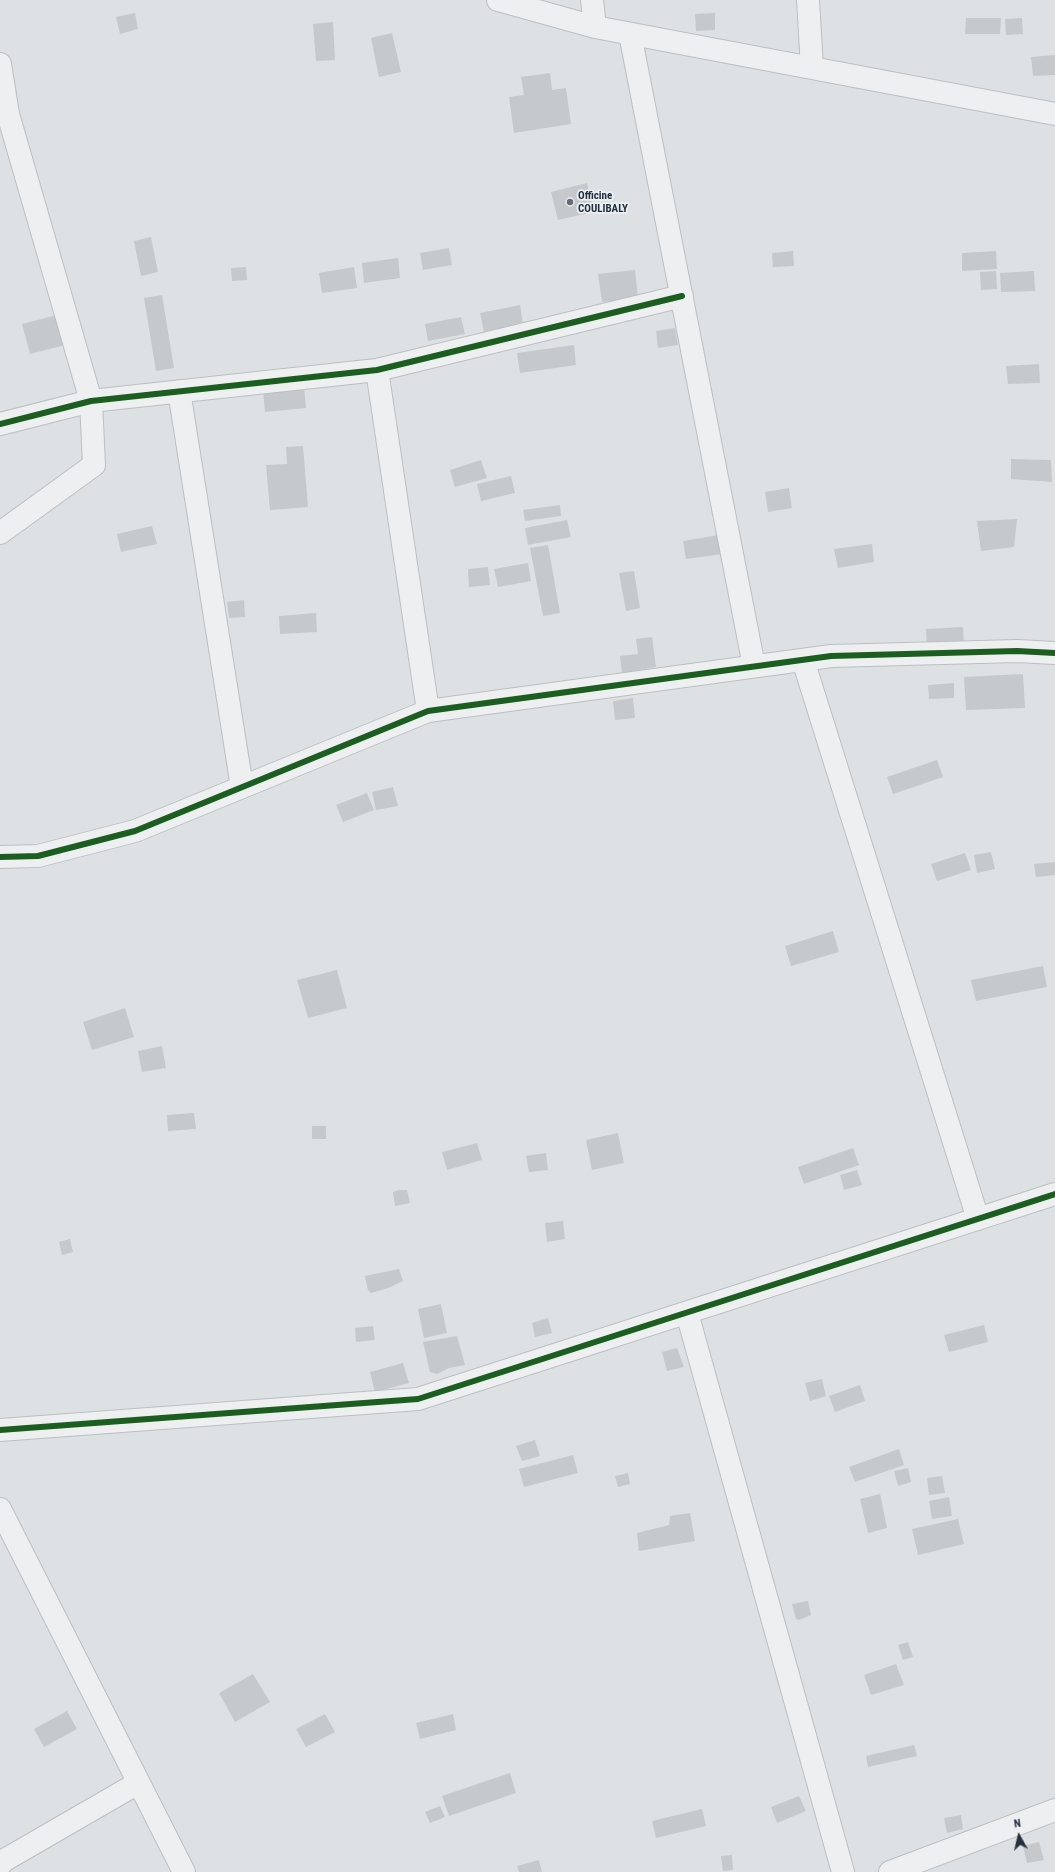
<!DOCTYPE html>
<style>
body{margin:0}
#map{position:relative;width:1055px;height:1872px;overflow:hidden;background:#dee1e4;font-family:"Roboto Condensed",sans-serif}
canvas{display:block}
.north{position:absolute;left:999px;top:1816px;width:40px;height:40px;-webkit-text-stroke:3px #eaf0f4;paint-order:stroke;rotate:352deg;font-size:11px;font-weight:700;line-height:16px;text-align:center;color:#24303d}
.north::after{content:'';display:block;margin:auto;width:14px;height:18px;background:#24303d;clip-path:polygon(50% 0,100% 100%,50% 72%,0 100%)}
</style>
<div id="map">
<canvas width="1055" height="1872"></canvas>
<div class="north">N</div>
</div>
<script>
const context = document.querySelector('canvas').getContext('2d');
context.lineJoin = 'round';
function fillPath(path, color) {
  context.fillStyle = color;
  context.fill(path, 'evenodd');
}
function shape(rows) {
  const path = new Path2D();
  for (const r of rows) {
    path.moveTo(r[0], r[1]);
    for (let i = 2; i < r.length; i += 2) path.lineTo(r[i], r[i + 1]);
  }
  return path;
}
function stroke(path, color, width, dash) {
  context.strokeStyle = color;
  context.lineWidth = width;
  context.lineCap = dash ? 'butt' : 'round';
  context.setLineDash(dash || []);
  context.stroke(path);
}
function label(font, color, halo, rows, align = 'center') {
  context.font = font + ' "Roboto Condensed",sans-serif';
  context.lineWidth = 3.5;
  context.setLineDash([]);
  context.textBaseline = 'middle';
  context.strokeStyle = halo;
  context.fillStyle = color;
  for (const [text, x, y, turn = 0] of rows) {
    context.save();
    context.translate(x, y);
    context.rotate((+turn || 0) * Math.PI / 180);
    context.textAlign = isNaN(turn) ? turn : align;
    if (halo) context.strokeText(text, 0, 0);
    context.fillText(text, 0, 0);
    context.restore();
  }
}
fillPath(shape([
 [135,13,138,29,120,34,116,17],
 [715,13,715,30,696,31,695,14],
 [966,18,1001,18,1000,34,965,34],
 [1022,18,1023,34,1006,35,1005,19],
 [333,22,335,60,316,61,313,24],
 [392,33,401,72,379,77,371,38],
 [1055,55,1055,75,1033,76,1031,57],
 [550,73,552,90,566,88,571,124,514,133,509,97,524,95,521,77],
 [587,183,594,212,558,220,551,192],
 [151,237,158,272,141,276,134,241],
 [449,248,452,265,423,270,420,253],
 [793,251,794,266,773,267,772,253],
 [996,251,997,269,962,271,962,253],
 [398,258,400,278,364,283,362,263],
 [246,267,247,280,232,281,231,268],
 [354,267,357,288,322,293,319,273],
 [635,270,638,298,602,302,598,274],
 [996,271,997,289,981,290,980,272],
 [1034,271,1035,291,1001,292,1000,273],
 [162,295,174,368,156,371,144,298],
 [520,305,523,324,484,332,480,313],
 [61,314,69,344,30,354,22,324],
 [461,317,465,334,428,341,425,324],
 [675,328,678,345,658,348,656,331],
 [574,345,576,365,520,373,517,353],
 [1039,364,1040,383,1008,384,1006,366],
 [304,387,306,408,265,412,263,391],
 [303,446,308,507,270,510,266,465,287,464,286,447],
 [1011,459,1051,460,1052,482,1011,479],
 [481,460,487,478,455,487,450,470],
 [511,476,515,493,481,501,477,484],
 [789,488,792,508,768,512,765,492],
 [560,505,561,516,525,521,523,510],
 [1017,519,1014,547,981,551,977,521],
 [567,520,571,537,528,545,525,528],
 [152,526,157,544,121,552,117,534],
 [719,535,723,554,686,559,683,541],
 [872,544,874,562,838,568,834,549],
 [548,545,560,613,543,616,530,548],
 [528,563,531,581,498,587,494,569],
 [488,567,490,585,469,587,468,569],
 [634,571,640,608,626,611,619,573],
 [244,600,245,617,229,618,227,602],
 [316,613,317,632,280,634,279,616],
 [963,627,964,647,927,649,926,629],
 [652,637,656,667,622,673,620,656,638,654,636,639],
 [1023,674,1025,708,966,710,964,677],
 [954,683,954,698,929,699,928,685],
 [633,698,635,718,615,720,613,701],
 [937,760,943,777,893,794,887,777],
 [393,787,398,806,376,810,372,792],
 [367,793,374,810,343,822,336,805],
 [991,852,995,869,977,873,974,855],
 [965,853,971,870,937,881,931,864],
 [1055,862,1055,875,1036,877,1034,864],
 [833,931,839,952,791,966,785,946],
 [1043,966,1047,987,976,1001,971,980],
 [337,970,347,1008,308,1018,297,980],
 [125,1008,134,1037,92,1050,83,1022],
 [162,1046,166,1068,142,1072,138,1051],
 [194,1113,196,1129,168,1131,167,1115],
 [312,1126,326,1126,326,1139,312,1139],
 [618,1133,624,1163,592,1170,586,1140],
 [477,1143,482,1160,447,1170,442,1152],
 [853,1148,859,1165,804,1184,798,1167],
 [546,1153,548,1170,529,1172,526,1156],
 [857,1170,862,1185,844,1190,840,1175],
 [399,1190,407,1190,410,1203,395,1206,393,1192],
 [563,1221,565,1239,547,1242,545,1223],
 [70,1239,73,1252,62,1255,59,1242],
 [399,1269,403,1281,388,1288,371,1293,368,1290,365,1276],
 [441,1304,447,1333,424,1338,418,1309],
 [548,1318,552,1333,535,1337,532,1323],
 [984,1325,988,1342,949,1352,944,1335],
 [373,1326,375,1340,356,1342,355,1328],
 [457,1336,465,1365,449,1368,437,1374,430,1372,423,1342],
 [677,1348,684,1367,667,1371,662,1352],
 [403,1363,409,1383,375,1392,370,1372],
 [822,1379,826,1396,810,1401,805,1383],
 [860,1385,865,1401,835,1412,829,1396],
 [535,1440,540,1456,522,1461,516,1446],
 [899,1449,904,1465,855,1482,849,1467],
 [573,1455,578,1473,524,1487,519,1469],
 [908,1468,911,1482,898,1486,894,1471],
 [628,1473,630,1484,618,1487,615,1476],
 [942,1476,945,1493,929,1495,927,1478],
 [880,1494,887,1528,868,1533,860,1499],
 [949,1497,952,1516,932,1519,929,1501],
 [690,1513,695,1541,639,1551,637,1533,669,1525,670,1516],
 [958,1519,964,1544,918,1555,912,1529],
 [808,1601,811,1615,799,1620,796,1619,792,1604],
 [908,1642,913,1657,903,1660,898,1645],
 [896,1664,904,1685,871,1695,864,1675],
 [253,1674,270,1702,235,1722,219,1693],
 [67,1711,77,1729,44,1747,34,1729],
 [325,1714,335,1732,306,1747,296,1729],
 [453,1714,456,1730,420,1739,416,1723],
 [914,1745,917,1756,868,1767,866,1756],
 [510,1773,516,1793,449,1816,442,1796],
 [799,1796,806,1811,777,1823,771,1807],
 [440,1806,445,1817,430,1823,425,1812],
 [702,1809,706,1826,656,1838,652,1821],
 [961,1815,963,1829,947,1833,944,1818],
 [1039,1842,1044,1860,1027,1863,1023,1846],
 [732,1855,733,1870,723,1871,721,1856],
 [539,1860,542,1872,519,1872,517,1866]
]), '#c6c9cc');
const street = shape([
 [498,0,595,27,1055,114],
 [592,0,595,27],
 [808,0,812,68],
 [630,34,754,666],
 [0,64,8,114,91,401,94,465,0,533],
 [377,370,428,711],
 [179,391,242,787],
 [0,424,91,401,377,370,682,296],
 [803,660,978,1219],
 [0,857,38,856,135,831,428,711,831,656,1017,651,1055,653],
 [687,1313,843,1872],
 [0,1430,418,1399,1055,1194],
 [0,1509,184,1872],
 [0,1865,3,1861,138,1783],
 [890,1872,1055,1810]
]);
stroke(street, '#bcbfc2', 24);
stroke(street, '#edeff1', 22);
stroke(shape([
 [0,424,91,401,377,370,682,296],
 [0,857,38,856,135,831,428,711,831,656,1017,651,1055,653],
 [0,1430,418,1399,1055,1194]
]), '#1b5e20', 6);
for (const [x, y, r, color] of [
 [570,202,4,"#656e77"]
]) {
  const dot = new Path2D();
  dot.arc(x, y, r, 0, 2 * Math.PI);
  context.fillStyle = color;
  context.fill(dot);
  stroke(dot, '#eaf0f4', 1.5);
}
label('bold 11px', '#24303d', '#eaf0f4', [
 ["Officine",578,196],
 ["COULIBALY",578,209]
], 'left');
</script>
